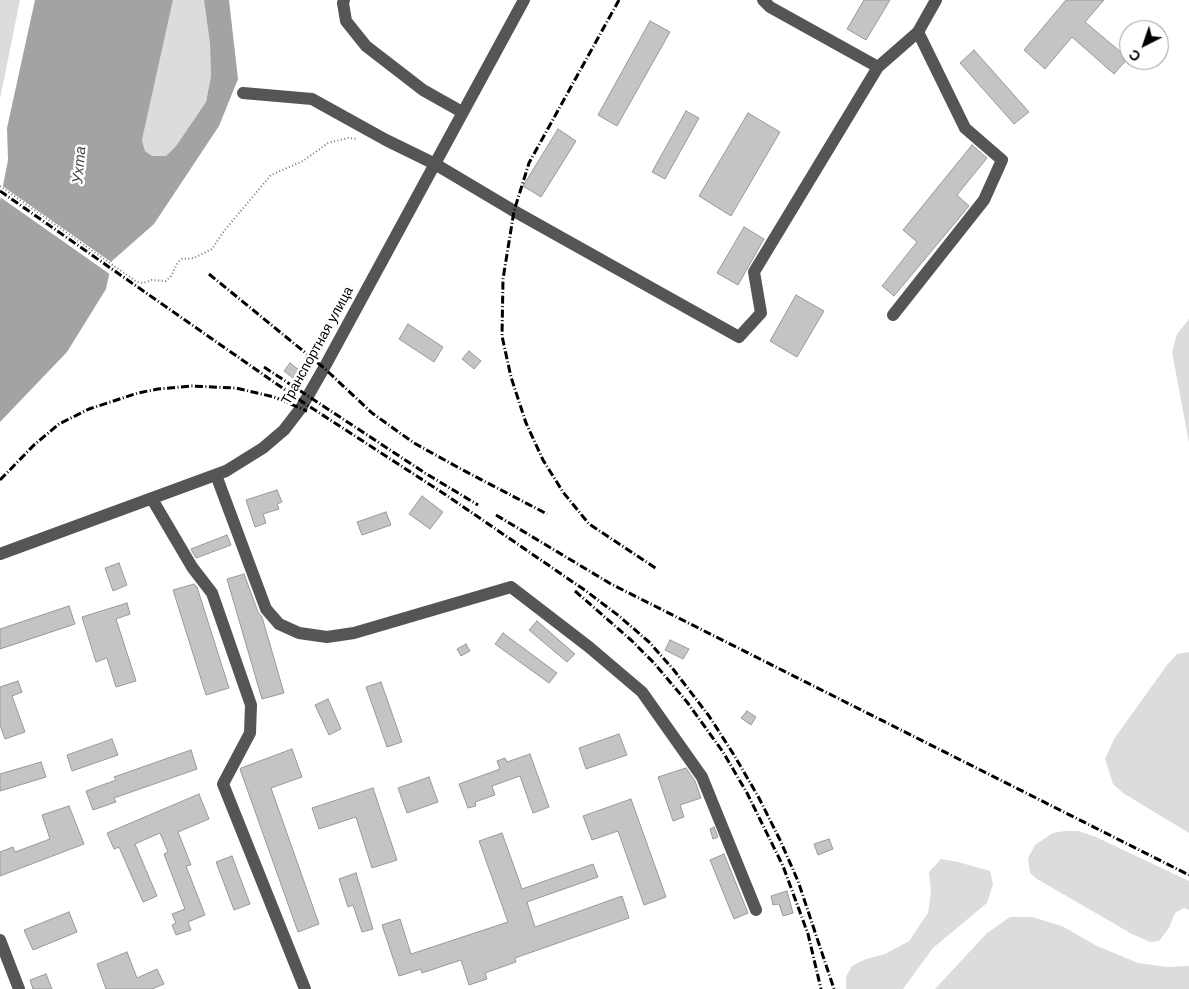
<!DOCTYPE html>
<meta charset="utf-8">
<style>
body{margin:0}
#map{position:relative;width:1189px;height:989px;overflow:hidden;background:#fff;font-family:"DM Sans",sans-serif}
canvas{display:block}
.north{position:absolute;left:1119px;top:20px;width:50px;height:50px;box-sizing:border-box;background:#fff;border:1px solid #999;border-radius:50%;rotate:221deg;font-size:14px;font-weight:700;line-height:20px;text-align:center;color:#000}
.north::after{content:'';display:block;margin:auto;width:18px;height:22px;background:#000;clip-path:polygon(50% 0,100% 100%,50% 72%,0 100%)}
</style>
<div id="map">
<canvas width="1189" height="989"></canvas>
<div class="north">С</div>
</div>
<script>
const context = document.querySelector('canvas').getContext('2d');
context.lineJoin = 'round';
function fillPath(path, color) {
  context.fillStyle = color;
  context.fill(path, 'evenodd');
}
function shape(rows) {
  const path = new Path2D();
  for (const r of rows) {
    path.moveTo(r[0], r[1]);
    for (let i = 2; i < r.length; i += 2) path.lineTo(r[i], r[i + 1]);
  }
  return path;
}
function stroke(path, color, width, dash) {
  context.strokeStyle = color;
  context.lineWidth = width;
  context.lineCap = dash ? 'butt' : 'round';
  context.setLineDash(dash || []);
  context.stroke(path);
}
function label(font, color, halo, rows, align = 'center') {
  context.font = font + ' "DM Sans",sans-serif';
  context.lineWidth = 5;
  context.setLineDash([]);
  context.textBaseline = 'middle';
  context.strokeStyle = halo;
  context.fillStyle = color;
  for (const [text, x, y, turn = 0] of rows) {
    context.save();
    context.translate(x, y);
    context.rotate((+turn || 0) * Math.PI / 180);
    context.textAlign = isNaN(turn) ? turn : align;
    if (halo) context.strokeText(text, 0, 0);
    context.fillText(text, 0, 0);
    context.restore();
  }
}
fillPath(shape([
 [0,0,20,0,0,99],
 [173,0,204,0,210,44,211,76,206,102,176,146,167,156,152,156,145,151,142,140],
 [1189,319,1189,443,1172,352,1177,334],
 [1189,652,1189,833,1123,793,1113,784,1105,759,1114,739,1167,665,1177,654],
 [1065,831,1078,831,1096,837,1189,881,1189,910,1184,908,1175,913,1169,928,1159,941,1150,942,1132,934,1037,879,1030,873,1028,858,1035,845,1053,833],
 [941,859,958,862,990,871,993,884,987,903,933,948,903,989,846,989,846,977,852,966,866,959,885,954,909,941,928,913,931,892,929,872],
 [1010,917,1032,917,1062,926,1097,946,1138,963,1167,967,1189,966,1189,989,935,989,987,933]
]), '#dcdcdc');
fillPath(shape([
 [35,0,173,0,142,140,145,151,152,156,166,156,176,146,206,102,211,76,210,44,204,0,229,0,238,79,219,126,154,224,112,261,106,289,67,352,0,422,0,201,8,160,7,128]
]), '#a3a3a3');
fillPath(shape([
 [1,185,114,264,111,275,0,197]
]), '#fff');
const building = shape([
 [864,0,890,0,866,40,847,29,864,0],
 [1066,0,1104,0,1085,22,1128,58,1114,74,1072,37,1045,69,1024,50,1066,0],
 [650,21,670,32,617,126,598,115,650,21],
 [974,50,1029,112,1014,124,960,63,974,50],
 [686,111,699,118,665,179,652,172,686,111],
 [748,113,780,132,731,216,699,196,748,113],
 [558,129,576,141,541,197,523,186,558,129],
 [972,145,987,158,957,195,969,206,894,296,882,286,917,242,903,230,972,145],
 [744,227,764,239,738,285,717,273,744,227],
 [796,295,824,311,797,357,770,341,796,295],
 [408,324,443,347,434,362,399,339,408,324],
 [469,351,481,361,474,369,462,359,469,351],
 [290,363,299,370,293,378,284,371,290,363],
 [277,490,282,502,277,504,279,509,263,514,266,523,255,527,246,500,277,490],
 [422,496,443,512,430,529,409,514,422,496],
 [386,512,391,525,362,535,357,522,386,512],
 [227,535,231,545,196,558,192,551,191,549,227,535],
 [119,563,127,585,113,591,105,568,119,563],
 [244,574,258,612,262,617,284,693,262,699,227,579,244,574],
 [194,584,197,587,229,688,206,695,173,590,194,584],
 [127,603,130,614,116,619,136,681,116,687,107,658,96,662,82,617,127,603],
 [69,606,75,624,0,649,0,629,69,606],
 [537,621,575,654,567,662,529,630,537,621],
 [503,633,557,673,549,683,495,644,503,633],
 [670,640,689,649,683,659,665,650,670,640],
 [466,644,470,651,461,656,457,649,466,644],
 [18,681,22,692,12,696,25,732,5,739,0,725,0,687,18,681],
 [381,682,402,742,387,747,366,687,381,682],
 [328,699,341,729,329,735,315,705,328,699],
 [747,711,756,717,751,725,741,718,747,711],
 [619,734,627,755,586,769,579,748,619,734],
 [112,739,118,755,72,771,67,755,112,739],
 [292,749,302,777,271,788,319,924,298,932,240,769,241,768,292,749],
 [191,750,197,769,114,798,116,802,93,810,86,791,116,780,114,777,191,750],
 [530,754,549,807,533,813,520,776,492,786,495,795,475,802,476,806,468,808,459,784,500,769,497,761,505,758,507,762,530,754],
 [41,762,46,777,0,791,0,774,41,762],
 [686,768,695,781,701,798,680,805,684,817,673,821,658,777,686,768],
 [429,777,438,802,407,813,398,788,429,777],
 [373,788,397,860,372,868,356,817,319,829,312,808,373,788],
 [199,794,209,819,178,832,191,865,186,866,205,915,188,922,191,930,176,935,172,925,176,923,172,914,185,909,164,854,168,852,160,833,135,844,157,896,143,902,119,847,114,849,107,833,199,794],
 [631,799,666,897,644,905,618,831,592,840,583,816,631,799],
 [69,806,84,844,0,876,0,852,13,847,15,852,50,839,42,815,69,806],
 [714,827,718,837,713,839,710,829,714,827],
 [502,833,522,889,593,864,598,877,527,902,535,927,622,896,629,918,515,958,516,962,485,973,487,979,469,985,461,960,422,973,421,969,399,976,382,925,400,919,411,954,508,922,479,841,502,833],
 [829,839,833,849,818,855,814,844,829,839],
 [724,854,748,913,734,919,710,860,724,854],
 [232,856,250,904,234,910,216,862,232,856],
 [356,873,373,929,362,932,353,905,348,907,339,879,356,873],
 [787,891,793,913,783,916,779,904,773,905,771,896,787,891],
 [69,912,77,932,33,950,24,930,69,912],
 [127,952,137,978,157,969,164,984,152,989,106,989,97,964,127,952],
 [46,974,52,989,33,989,30,980,46,974]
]);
fillPath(building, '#c4c4c4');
stroke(building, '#999', 1);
stroke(shape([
 [0,186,137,282,143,283,152,280,166,281,171,276,178,262,182,259,194,258,212,249,224,231,271,175,303,161,328,143,348,138,358,139]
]), '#777', 2, [1, 2.5]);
stroke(shape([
 [344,0,343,3,346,21,366,46,423,90,462,112],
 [763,0,770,7,878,67],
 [243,93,312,99,386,140,435,164,514,211,739,337,761,313,754,272,878,67,918,32,936,0],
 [893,315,984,200,1002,160,965,128,918,32],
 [216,475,266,609,279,624,299,633,327,637,354,633,511,587,589,647,642,692,702,777,756,910],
 [152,499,192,567,212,593,251,705,250,733,223,784,305,989],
 [0,554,226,471,263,448,284,430,301,408,324,368,524,0],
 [0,940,19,989]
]), '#555', 12);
stroke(shape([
 [619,0,529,163,514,211,503,279,502,336,511,377,526,423,543,460,563,492,589,524,657,569],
 [0,191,304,403,446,495,586,591,619,616,649,642,673,669,709,716,734,755,759,798,780,840,798,881,834,989],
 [209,274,324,368,372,413,414,443,459,468,547,514],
 [264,367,425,473,478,505],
 [0,480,34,445,59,424,89,409,138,393,158,389,192,386,236,388,274,397,307,411],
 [496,515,611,584,1189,875],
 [575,591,631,640,654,663,687,702,723,752,747,793,783,866,808,934,821,989]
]), '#000', 3, [8, 2.5, 1, 2.5]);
label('14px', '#000', '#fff', [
 ["Транспортная улица",318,346,-61]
]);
label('italic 15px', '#444', '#fff', [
 ["Ухта",80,165,-85]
]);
</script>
